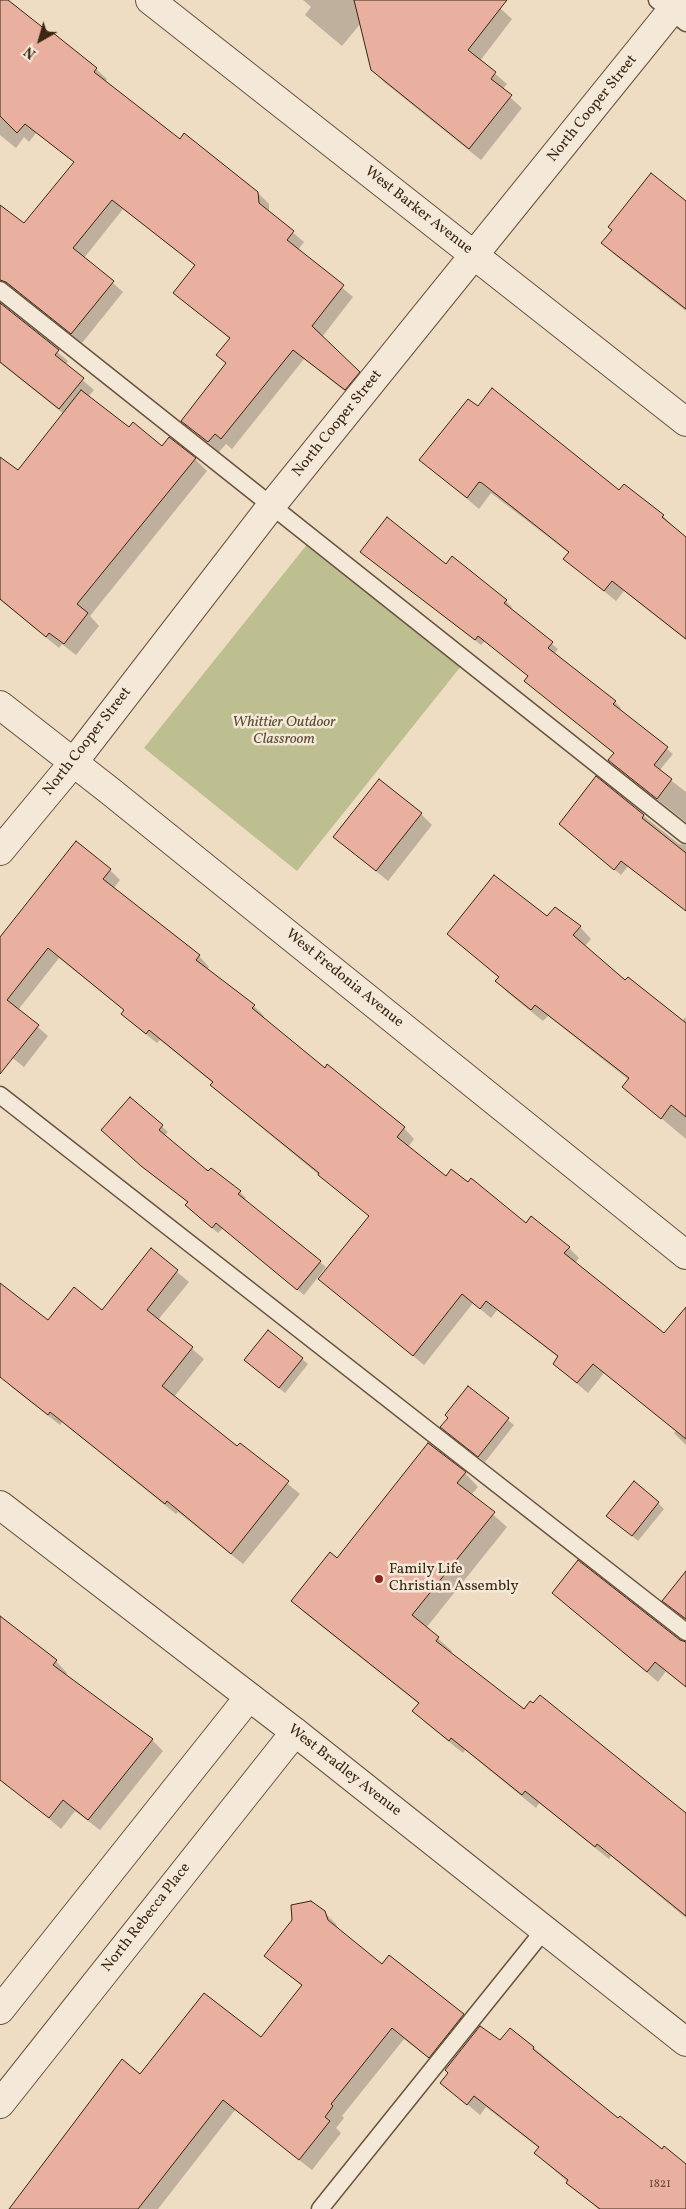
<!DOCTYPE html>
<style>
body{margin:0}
#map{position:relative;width:686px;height:2209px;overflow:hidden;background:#eedcc3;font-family:Vollkorn,serif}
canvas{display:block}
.north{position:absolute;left:15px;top:15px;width:50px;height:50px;-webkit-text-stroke:4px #f4e8d8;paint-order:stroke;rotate:218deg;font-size:14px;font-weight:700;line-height:20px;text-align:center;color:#3b2713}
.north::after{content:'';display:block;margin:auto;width:18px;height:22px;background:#3b2713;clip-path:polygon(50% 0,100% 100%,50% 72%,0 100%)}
</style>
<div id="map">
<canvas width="686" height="2209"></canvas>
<div class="north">N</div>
</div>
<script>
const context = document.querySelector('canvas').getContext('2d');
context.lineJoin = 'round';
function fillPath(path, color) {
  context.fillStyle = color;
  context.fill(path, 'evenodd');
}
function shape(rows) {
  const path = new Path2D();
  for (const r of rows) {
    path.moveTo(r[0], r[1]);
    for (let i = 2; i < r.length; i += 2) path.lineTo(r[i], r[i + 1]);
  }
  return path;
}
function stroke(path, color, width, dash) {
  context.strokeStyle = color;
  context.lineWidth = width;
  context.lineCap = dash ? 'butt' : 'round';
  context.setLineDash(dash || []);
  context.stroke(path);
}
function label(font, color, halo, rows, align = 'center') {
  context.font = font + ' Vollkorn,serif';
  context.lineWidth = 5;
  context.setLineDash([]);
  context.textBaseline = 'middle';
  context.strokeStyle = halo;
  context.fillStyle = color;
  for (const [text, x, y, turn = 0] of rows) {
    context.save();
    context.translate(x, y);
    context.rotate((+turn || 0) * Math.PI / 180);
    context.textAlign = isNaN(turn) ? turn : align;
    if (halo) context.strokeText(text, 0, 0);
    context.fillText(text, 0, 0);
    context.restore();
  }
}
fillPath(shape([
 [313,537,466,660,297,871,144,748]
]), '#bebf90');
fillPath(shape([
 [0,0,7,0,96,69,107,79,105,82,180,140,258,193,269,204,269,212,304,242,298,250,353,297,322,337,369,383,356,400,304,359,232,449,226,444,219,452,183,421,227,364,218,355,230,339,175,293,196,266,123,209,84,258,123,292,82,343,18,292,8,291,0,299,3,307,68,361,65,365,94,390,88,397,129,429,162,447,195,459,207,471,90,616,99,626,76,655,62,644,59,648,0,600,0,458,18,472,64,414,0,363,0,206,24,225,75,163,36,133,29,142,24,137,16,148,0,135],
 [303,0,491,0,512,19,480,61,507,84,502,90,522,108,481,160,384,82,372,70,361,23,342,46,305,15,311,7],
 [686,202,686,311,615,255,603,243],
 [421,460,619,492,624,485,663,516,686,539,686,640,624,591,616,601,565,559,569,553,491,493,479,509],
 [367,557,447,565,506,601,512,607,510,609,558,649,554,654,615,702,621,708,619,710,673,754,659,771,686,792,686,822,615,766,610,760,615,754,532,687,530,676,485,641,481,645],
 [596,778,679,844,686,845,686,911,628,866,621,875,566,829],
 [421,814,432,825,388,881,334,837],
 [110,870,120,880,113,889,199,956,209,967,207,970,254,1006,264,1016,263,1018,325,1069,404,1128,414,1139,408,1147,447,1177,569,1248,579,1258,575,1263,664,1335,686,1342,686,1445,674,1433,676,1431,604,1373,588,1393,554,1364,559,1358,497,1310,491,1318,473,1303,424,1365,320,1279,370,1217,222,1095,212,1085,213,1083,160,1040,157,1043,133,1024,123,1014,125,1011,59,958,18,1010,48,1036,24,1067,0,1048,0,939],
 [548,918,580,927,591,939,584,947,625,982,682,1021,686,1017,686,1139,624,1087,629,1080,548,1016,543,1021,508,993,497,981,499,978,449,934],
 [130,1099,168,1132,164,1136,208,1173,240,1192,246,1198,244,1200,326,1267,304,1295,223,1228,218,1233,193,1211,189,1203,149,1172],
 [151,1250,189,1282,158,1320,204,1359,174,1397,237,1448,240,1445,300,1494,243,1564,178,1512,176,1514,62,1422,60,1425,14,1389,3,1378,0,1371,0,1284,48,1322,102,1311],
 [302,1359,308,1364,285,1393,245,1360],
 [468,1388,514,1425,485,1462,448,1433,449,1418],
 [428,1444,465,1473,478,1487,471,1495,507,1527,426,1628,452,1651,450,1653,524,1711,686,1815,686,1918,611,1856,609,1859,539,1803,536,1808,465,1750,463,1753,427,1724,414,1711,419,1704,306,1614,292,1601,337,1559],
 [658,1503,664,1509,638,1541,614,1521],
 [686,1573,686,1621,664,1601],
 [554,1593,686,1642,686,1687,666,1671,658,1682],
 [0,1621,56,1661,67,1673,65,1675,152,1740,163,1751,100,1830,75,1811,61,1829,25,1798,0,1759],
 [324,1912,336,1924,338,1930,382,1966,463,2015,475,2026,441,2068,404,2039,342,2116,344,2118,336,2128,341,2133,312,2170,235,2110,158,2209,11,2209,140,2075,261,2039,302,1986,266,1956],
 [500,2042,534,2048,618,2119,662,2151,686,2165,686,2209,598,2209,535,2153,539,2148,486,2107,480,2115,442,2083]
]), '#0003');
const building = shape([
 [0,0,8,0,51,34,52,32,97,68,94,72,180,139,184,133,258,192,259,203,294,231,287,240,344,285,312,326,360,372,345,390,293,350,221,439,215,434,208,442,181,421,226,363,216,355,230,338,173,293,195,265,112,200,73,248,114,281,71,334,6,282,0,280,0,205,24,223,74,162,25,124,17,133,0,116,0,0],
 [354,0,507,0,468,50,496,72,491,79,512,95,469,149,371,70,354,0],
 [651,173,686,201,686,309,601,243,612,230,608,227,651,173],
 [0,303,59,350,55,355,84,378,59,409,0,362,0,303],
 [492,388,619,490,624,484,664,515,662,517,686,537,686,639,612,581,604,591,563,559,569,552,482,483,479,482,467,498,419,460,468,399,478,406,492,388],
 [81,390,129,427,133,422,162,446,169,437,196,458,77,604,88,613,64,644,49,633,46,637,0,599,0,457,18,470,81,390],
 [387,517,446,564,452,556,507,600,504,603,553,642,548,648,616,701,613,704,668,747,654,765,672,779,657,799,608,760,614,753,524,681,528,676,478,636,475,640,360,552,387,517],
 [596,776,644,815,642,818,686,853,686,911,621,861,614,870,559,824,596,776],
 [379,779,422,813,376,871,333,837,379,779],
 [76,841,111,869,103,879,200,955,196,960,255,1005,252,1008,325,1068,327,1064,405,1127,397,1137,446,1176,451,1169,468,1182,471,1178,526,1223,531,1216,570,1247,564,1253,664,1333,686,1307,686,1439,593,1364,577,1383,553,1364,558,1356,486,1301,480,1309,462,1294,413,1356,318,1279,369,1216,318,1175,319,1173,210,1085,213,1082,149,1030,146,1034,121,1014,124,1010,48,948,7,1000,39,1025,0,1074,0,937,76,841],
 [494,875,547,916,555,907,581,926,573,935,625,980,628,977,686,1023,686,1117,671,1105,661,1119,622,1087,629,1078,535,1005,531,1010,495,981,499,977,447,934,494,875],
 [130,1097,163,1125,159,1130,208,1171,211,1168,241,1191,238,1194,321,1261,297,1290,216,1223,212,1228,185,1205,188,1202,141,1166,101,1130,130,1097],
 [151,1248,178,1270,147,1310,193,1347,162,1386,237,1446,240,1443,289,1481,231,1554,167,1501,165,1504,50,1412,48,1415,0,1377,0,1283,48,1320,74,1287,102,1310,151,1248],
 [268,1330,303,1358,279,1388,244,1360,268,1330],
 [468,1386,509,1418,478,1457,440,1427,448,1418,445,1415,468,1386],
 [428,1443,466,1472,457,1483,495,1512,412,1615,439,1637,436,1641,524,1709,530,1701,533,1703,540,1695,686,1813,686,1916,597,1844,595,1847,525,1791,522,1795,451,1738,449,1741,412,1711,419,1703,291,1601,330,1552,337,1558,428,1443],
 [634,1481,659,1502,632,1536,606,1516,634,1481],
 [578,1560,680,1640,686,1642,686,1687,655,1662,647,1672,552,1593,578,1560],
 [686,1571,686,1619,662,1601,686,1571],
 [0,1616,57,1660,53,1665,153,1739,88,1820,63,1800,49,1818,0,1780,0,1616],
 [311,1901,325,1911,328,1920,382,1964,389,1955,464,2014,429,2058,392,2028,331,2104,333,2106,325,2117,330,2121,299,2160,223,2100,138,2209,9,2209,122,2059,140,2074,204,1993,261,2037,302,1985,264,1956,292,1920,291,1905,311,1901],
 [480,2026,500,2040,510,2028,534,2047,533,2049,618,2118,620,2116,662,2149,664,2146,686,2164,686,2209,600,2209,566,2183,568,2180,534,2153,539,2147,474,2096,467,2105,440,2083,448,2073,445,2070,480,2026]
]);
fillPath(building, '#e9b09f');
stroke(building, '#3b2713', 1);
const service = shape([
 [657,0,686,23],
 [0,290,686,835],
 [0,1095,686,1632],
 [320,2209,545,1929]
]);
const minor = shape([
 [150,0,686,422],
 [0,705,110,791,686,1255],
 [0,851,73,763,272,505,680,0],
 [0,2010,249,1697],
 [0,2104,295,1732]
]);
const tertiary = shape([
 [0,1505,295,1732,686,2042]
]);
stroke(service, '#68543f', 19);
stroke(minor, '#68543f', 30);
stroke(tertiary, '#68543f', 30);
stroke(service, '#f4e8d8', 16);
stroke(minor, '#f4e8d8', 28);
stroke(tertiary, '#f4e8d8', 28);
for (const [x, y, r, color] of [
 [379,1579,5,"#8f2418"]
]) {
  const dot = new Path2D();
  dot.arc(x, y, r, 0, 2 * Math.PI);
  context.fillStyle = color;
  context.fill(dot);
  stroke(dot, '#f4e8d8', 2);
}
label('12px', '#664936', null, [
 ["1821",660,2185]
]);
label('15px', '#3b2713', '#f4e8d8', [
 ["North Cooper Street",593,109,-51],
 ["West Barker Avenue",418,211,38],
 ["North Cooper Street",338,424,-51],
 ["North Cooper Street",88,742,-52],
 ["West Fredonia Avenue",344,979,39],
 ["West Bradley Avenue",344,1771,38],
 ["North Rebecca Place",147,1918,-52]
]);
label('italic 15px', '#5c4d32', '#f4e8d8', [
 ["Whittier Outdoor",284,723],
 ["Classroom",284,740]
]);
label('15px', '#3b2713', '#f4e8d8', [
 ["Family Life",389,1570],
 ["Christian Assembly",389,1587]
], 'left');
</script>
